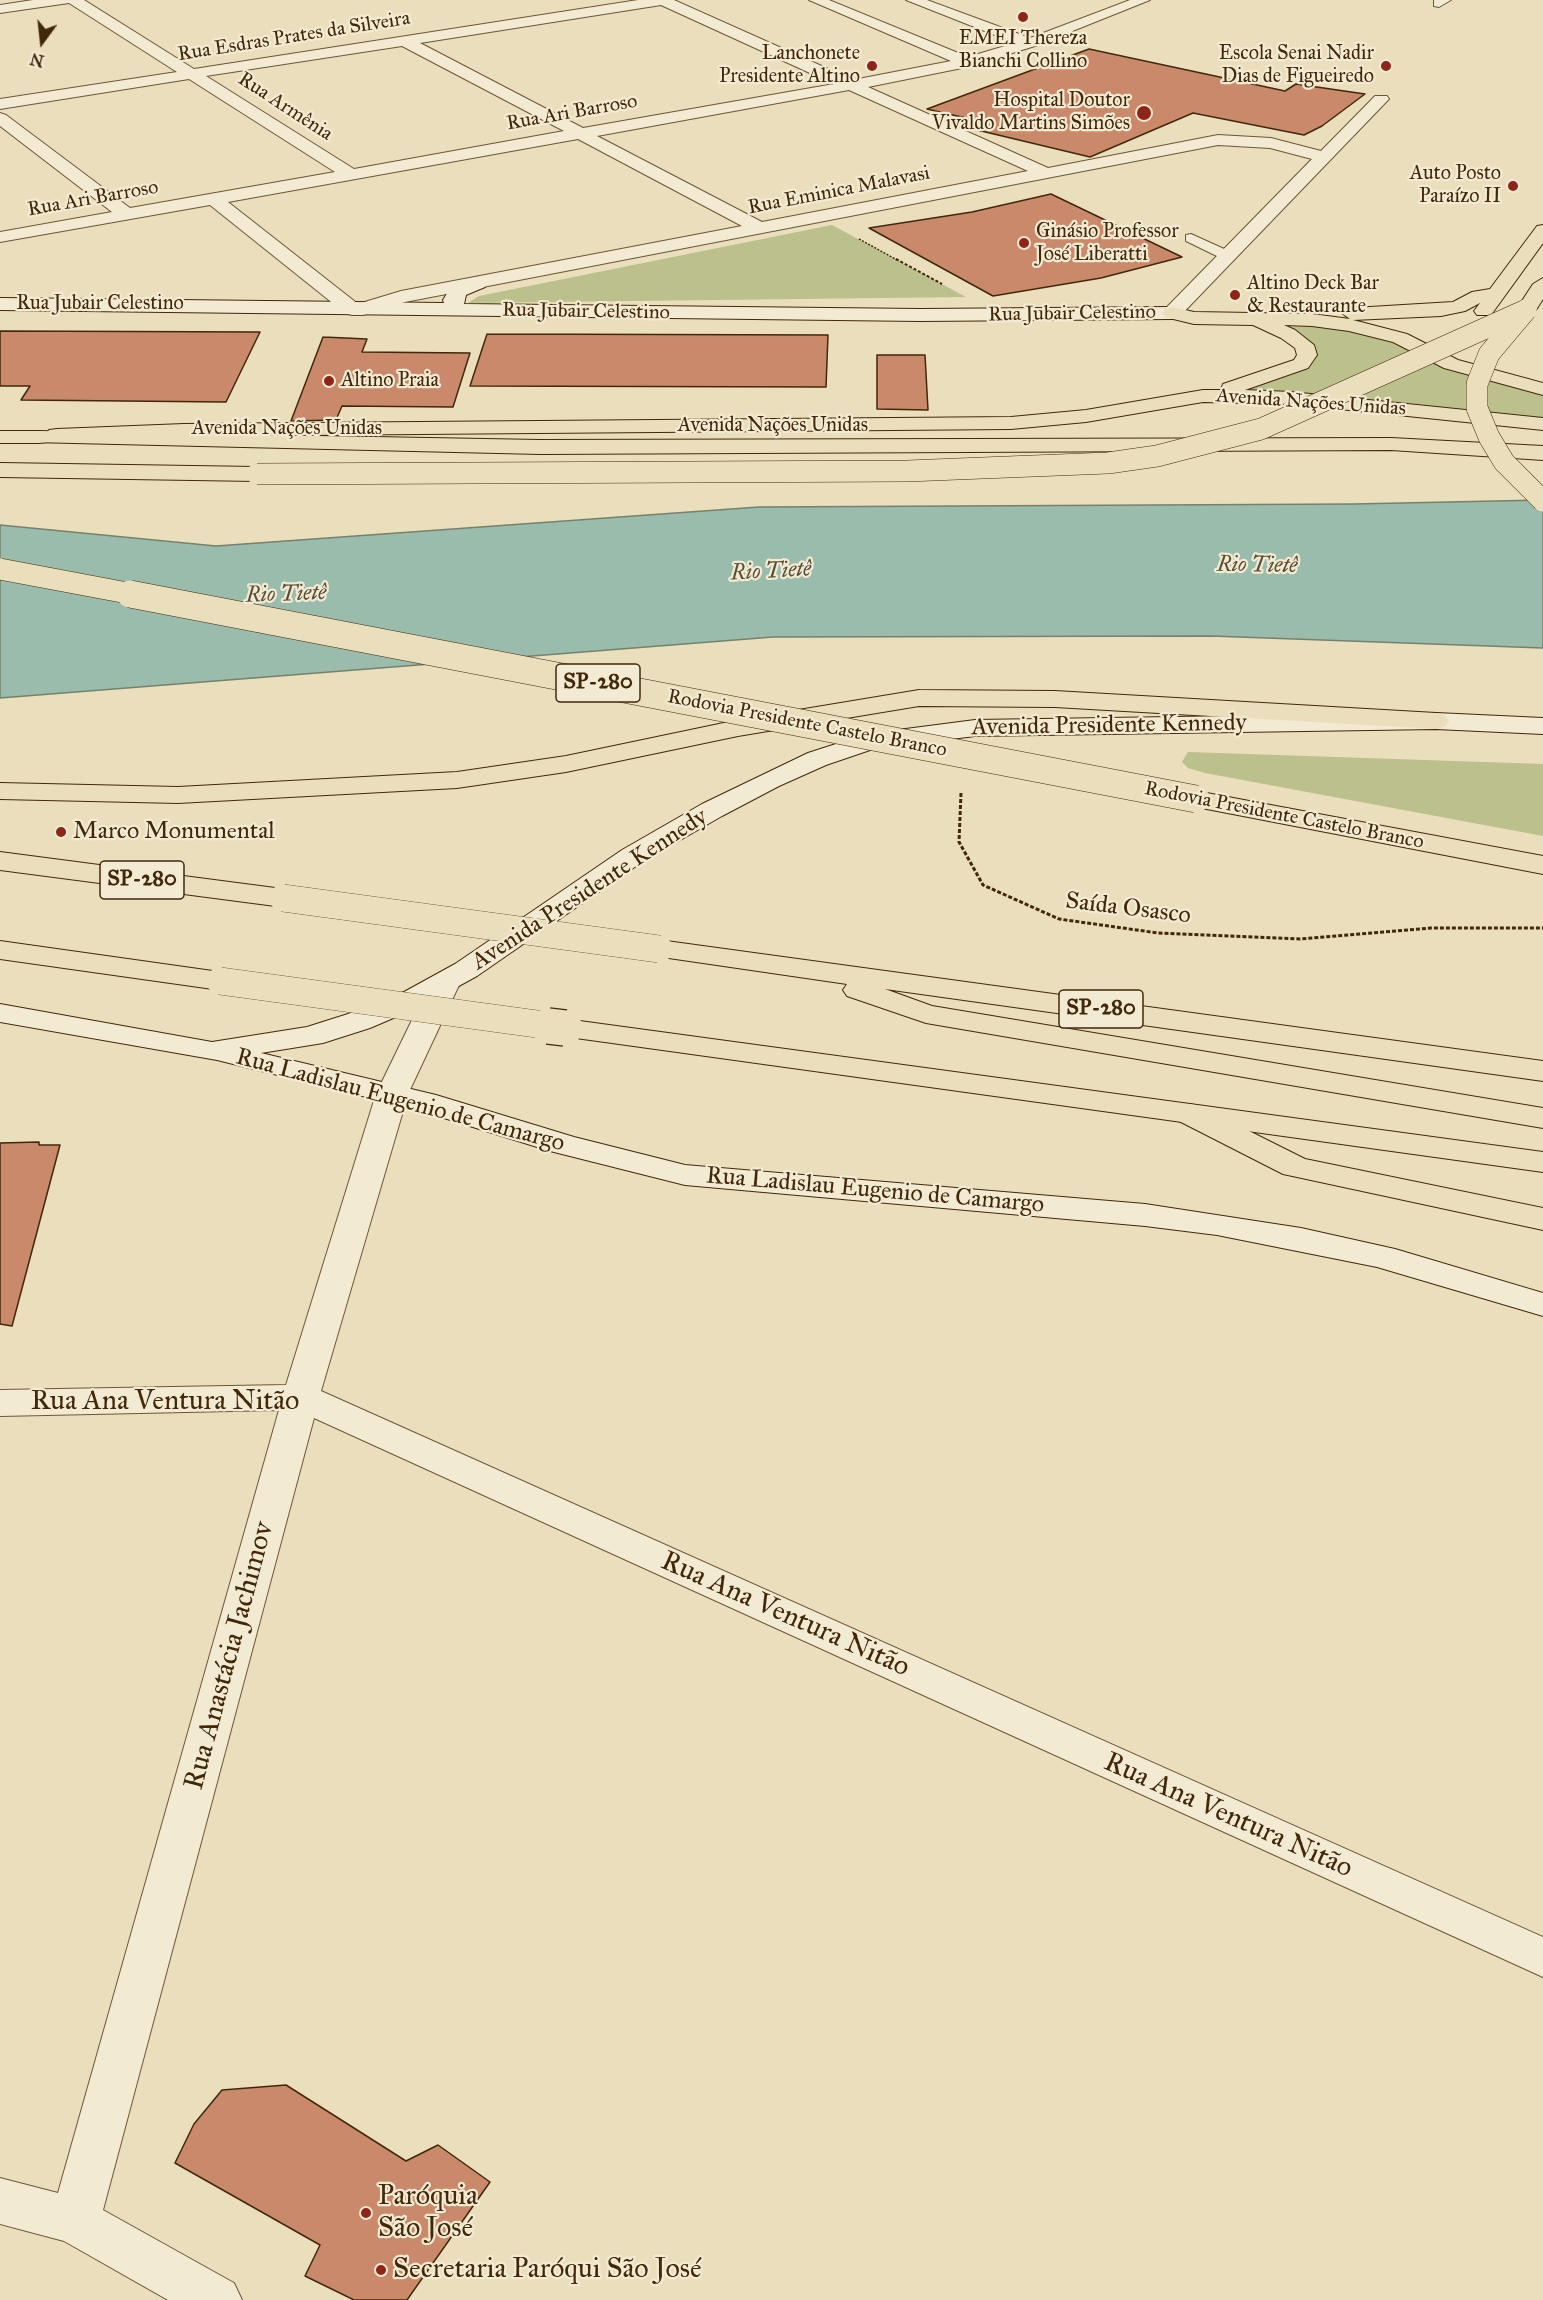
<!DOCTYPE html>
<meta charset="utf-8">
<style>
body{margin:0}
#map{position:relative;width:1543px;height:2300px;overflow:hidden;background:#ebdebc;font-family:"IM FELL Great Primer",serif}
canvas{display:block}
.north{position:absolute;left:12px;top:12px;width:60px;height:60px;-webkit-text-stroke:4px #f2ead3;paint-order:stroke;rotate:195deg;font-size:16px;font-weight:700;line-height:24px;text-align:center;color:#42280b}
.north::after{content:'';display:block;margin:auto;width:21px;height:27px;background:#42280b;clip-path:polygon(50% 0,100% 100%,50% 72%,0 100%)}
</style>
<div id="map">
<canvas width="1543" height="2300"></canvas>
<div class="north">N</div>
</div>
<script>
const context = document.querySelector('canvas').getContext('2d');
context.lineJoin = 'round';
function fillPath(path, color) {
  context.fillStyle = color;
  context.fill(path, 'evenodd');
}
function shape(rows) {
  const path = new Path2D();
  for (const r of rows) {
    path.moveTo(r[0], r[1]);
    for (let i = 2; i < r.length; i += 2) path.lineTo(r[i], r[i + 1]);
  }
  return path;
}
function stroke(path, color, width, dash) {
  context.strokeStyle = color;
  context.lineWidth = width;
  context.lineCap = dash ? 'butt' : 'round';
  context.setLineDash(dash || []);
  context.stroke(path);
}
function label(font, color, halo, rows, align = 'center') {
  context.font = font + ' "IM FELL Great Primer",serif';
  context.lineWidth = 4.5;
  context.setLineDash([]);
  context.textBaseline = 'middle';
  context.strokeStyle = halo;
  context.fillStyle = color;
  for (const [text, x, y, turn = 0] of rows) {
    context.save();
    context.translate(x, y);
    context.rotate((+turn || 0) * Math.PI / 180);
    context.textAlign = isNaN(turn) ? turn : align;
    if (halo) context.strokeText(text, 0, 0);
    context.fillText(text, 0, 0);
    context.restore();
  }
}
fillPath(shape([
 [832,225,966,297,468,303,479,296],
 [1350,325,1451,364,1543,389,1543,424,1203,396,1277,373,1307,355,1274,327],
 [1188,752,1543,764,1543,836,1205,773,1188,768,1182,762]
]), '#bcc08d');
const water = shape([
 [1543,500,1543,648,1211,636,773,637,0,698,0,525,216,546,759,507,1354,504,1543,500]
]);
fillPath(water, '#99bcad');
stroke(water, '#76816c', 1.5);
const building = shape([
 [1089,49,1285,91,1296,84,1365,94,1322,126,1304,135,1193,113,1090,157,973,129,987,123,927,109,1089,49],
 [1051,194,1182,257,1101,278,993,296,869,228,972,212,1051,194],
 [0,331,260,332,226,402,21,400,30,386,0,386,0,331],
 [487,334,828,335,826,387,470,386,487,334],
 [323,337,367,339,362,352,470,353,453,407,342,406,336,420,291,421,323,337],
 [877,355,925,355,928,410,877,409,877,355],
 [39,1142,39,1145,60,1145,12,1326,0,1324,0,1143,39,1142],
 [286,2085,406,2161,438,2145,490,2182,407,2300,354,2300,305,2276,320,2245,175,2163,194,2124,222,2090,286,2085]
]);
fillPath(building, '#ca896a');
stroke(building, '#42280b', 1.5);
const service = shape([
 [1191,234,1233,253,1235,256,1228,260,1223,259,1186,241,1186,235,1191,234]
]);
const minor = shape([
 [33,0,84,0,194,69,638,0,674,0,853,80,951,61,809,0,829,0,968,57,1015,43,906,0,927,0,1030,38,1130,0,1150,0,1035,46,967,67,868,87,1048,168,1218,135,1271,138,1321,151,1375,96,1387,96,1389,99,1179,317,1172,319,1165,317,1162,313,1165,309,1312,159,1270,148,1218,145,405,302,363,315,352,315,345,313,210,205,0,242,0,232,112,212,0,126,0,113,6,115,130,208,335,172,189,79,0,109,0,99,177,72,69,3,0,13,0,5,33,0],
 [661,5,834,84,583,128,420,43,661,5],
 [402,46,564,131,354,169,206,76,402,46],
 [849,90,1028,171,762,222,597,136,849,90],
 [578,139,742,226,401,291,358,304,228,202,578,139],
 [1434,0,1451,0,1439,7,1434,6,1434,0],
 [445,974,456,977,460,983,408,1094,321,1391,1543,1937,1543,1977,314,1418,103,2210,234,2283,242,2300,168,2300,64,2241,0,2224,0,2178,58,2193,279,1410,0,1416,0,1390,286,1385,376,1094,430,983,434,977,445,974]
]);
const secondary = shape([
 [478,277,488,283,485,287,466,295,464,304,920,309,1172,307,1182,313,1172,319,920,321,0,310,0,298,444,303,443,300,451,287,478,277],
 [1436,713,1543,718,1543,734,1436,729,975,736,873,749,826,765,779,786,722,816,642,862,477,976,426,1004,370,1028,323,1043,261,1053,436,1095,574,1137,685,1165,1145,1204,1301,1228,1395,1249,1543,1293,1543,1316,1377,1267,1217,1235,1145,1226,685,1185,550,1151,415,1109,217,1060,0,1022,0,1004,212,1042,307,1027,348,1014,404,992,455,964,622,850,702,804,808,753,867,734,975,720,1436,713]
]);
const primary = shape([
 [1543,225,1543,243,1491,315,1477,315,1474,311,1480,303,1465,311,1441,316,1353,320,1407,334,1458,360,1543,383,1543,395,1444,368,1393,342,1349,331,1312,326,1284,325,1295,330,1314,345,1317,355,1308,368,1245,390,1291,392,1543,418,1543,430,1291,404,1203,402,1086,422,1011,429,184,436,57,441,49,440,46,435,49,430,57,429,184,424,1011,417,1086,410,1203,390,1221,390,1223,384,1294,360,1297,355,1295,348,1281,338,1253,325,1194,324,1165,317,1162,313,1165,309,1172,307,1194,312,1312,314,1350,319,1343,314,1353,308,1453,302,1472,292,1490,289,1537,226,1543,225],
 [1543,278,1543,299,1536,310,1533,314,1519,314,1516,310,1533,284,1543,278],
 [1190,1104,1201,1107,1305,1159,1543,1208,1543,1230,1283,1174,1179,1121,1174,1114,1179,1107,1190,1104]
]);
const trunk = shape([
 [0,431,39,431,47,432,50,437,47,442,39,443,0,443,0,431],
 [0,463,257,467,265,469,268,474,265,479,257,481,0,477,0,463]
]);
const motorway = shape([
 [39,431,540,440,1391,438,1543,446,1543,460,1391,450,540,454,31,442,28,437,31,432,39,431],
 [919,690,1055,691,1436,713,1445,715,1449,721,1445,727,1436,729,1055,707,919,706,738,736,566,772,457,788,178,803,0,799,0,783,178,787,457,772,566,756,738,720,919,690],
 [1196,791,1543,856,1543,874,1186,805,1182,799,1186,793,1196,791],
 [0,852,283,889,293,892,297,898,293,904,283,907,0,870,0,852],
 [659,940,1543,1061,1543,1081,885,989,932,1006,1543,1108,1543,1128,926,1023,847,996,843,990,847,984,648,955,644,949,648,943,659,940],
 [0,941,220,972,231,975,235,981,231,987,220,990,0,959,0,941],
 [565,1019,1543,1152,1543,1172,554,1035,549,1028,554,1021,565,1019]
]);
stroke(service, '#6c5637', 2);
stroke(minor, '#6c5637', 2);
stroke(secondary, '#42280b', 2);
stroke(primary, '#42280b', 2);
stroke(trunk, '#42280b', 2);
stroke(motorway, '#42280b', 2);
stroke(shape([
 [859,239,899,261]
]), '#42280b', 1.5, [2, 1.5]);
stroke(shape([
 [896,259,942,284]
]), '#42280b', 2, [3, 2]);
stroke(shape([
 [961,793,959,842,983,885,1059,919,1158,933,1300,939,1431,928,1543,928]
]), '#42280b', 3, [4, 2]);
fillPath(service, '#f2ead3');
fillPath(minor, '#f2ead3');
fillPath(secondary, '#f2ead3');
fillPath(primary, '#ebdebc');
fillPath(trunk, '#ebdebc');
fillPath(motorway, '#ebdebc');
const primaryBridge = shape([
 [1526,310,1489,354,1477,384,1477,408,1489,437,1504,462,1543,501]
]);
const trunkBridge = shape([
 [257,474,907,471,1108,463,1157,456,1261,429,1526,310]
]);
const motorwayBridgeFar2 = shape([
 [0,569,138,595]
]);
const motorwayBridgeFar1 = shape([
 [130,594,1196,799],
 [283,898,659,949],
 [220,981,559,1027]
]);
const motorwayBridge = shape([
 [548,1026,565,1028]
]);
stroke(primaryBridge, '#42280b', 22, []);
stroke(trunkBridge, '#42280b', 22, []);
stroke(motorwayBridgeFar2, '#42280b', 22, []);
stroke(motorwayBridgeFar1, '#42280b', 28, []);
stroke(motorwayBridge, '#42280b', 38, []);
stroke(primaryBridge, '#ebdebc', 21);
stroke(trunkBridge, '#ebdebc', 21);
stroke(motorwayBridgeFar2, '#ebdebc', 21);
stroke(motorwayBridgeFar1, '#ebdebc', 27);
stroke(motorwayBridge, '#ebdebc', 35);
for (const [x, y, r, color] of [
 [1023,17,6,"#8f2418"],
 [872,66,6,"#8f2418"],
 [1386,66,6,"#8f2418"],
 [1144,113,8,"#8f2418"],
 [1513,186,6,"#8f2418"],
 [1024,243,6,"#8f2418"],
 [1235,295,6,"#8f2418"],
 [329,381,6,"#8f2418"],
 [61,832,6,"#8f2418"],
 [366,2213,6,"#8f2418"],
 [381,2270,6,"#8f2418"]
]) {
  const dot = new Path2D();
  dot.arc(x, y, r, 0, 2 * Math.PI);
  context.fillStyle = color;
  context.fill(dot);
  stroke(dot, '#f2ead3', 2);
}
label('20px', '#42280b', '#f2ead3', [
 ["Rua Esdras Prates da Silveira",294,37,-9],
 ["Rua Armênia",285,107,33],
 ["Rua Ari Barroso",572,113,-10],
 ["Rua Eminica Malavasi",839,191,-11],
 ["Rua Ari Barroso",93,199,-10],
 ["Rua Jubair Celestino",100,304],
 ["Rua Jubair Celestino",586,312,1],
 ["Rua Jubair Celestino",1072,314,-1],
 ["Avenida Nações Unidas",1311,403,4],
 ["Avenida Nações Unidas",773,426],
 ["Avenida Nações Unidas",287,429],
 ["Rodovia Presidente Castelo Branco",807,724,11],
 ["Rodovia Presidente Castelo Branco",1284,816,11]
]);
label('20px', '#42280b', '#f2ead3', [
 ["EMEI Thereza",1023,39,"center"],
 ["Bianchi Collino",1023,62,"center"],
 ["Lanchonete",860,54],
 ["Presidente Altino",860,77],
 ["Escola Senai Nadir",1374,54],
 ["Dias de Figueiredo",1374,77],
 ["Hospital Doutor",1130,101],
 ["Vivaldo Martins Simões",1130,124],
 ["Auto Posto",1501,174],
 ["Paraízo II",1501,197],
 ["Ginásio Professor",1036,232,"left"],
 ["José Liberatti",1036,255,"left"],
 ["Altino Deck Bar",1247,284,"left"],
 ["& Restaurante",1247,307,"left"],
 ["Altino Praia",341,381,"left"]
], 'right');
label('italic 22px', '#584d34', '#f2ead3', [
 ["Rio Tietê",1257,566,1],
 ["Rio Tietê",771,572,-3],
 ["Rio Tietê",286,595,-2]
]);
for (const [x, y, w] of [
 [598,683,84],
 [142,880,84],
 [1101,1009,84]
]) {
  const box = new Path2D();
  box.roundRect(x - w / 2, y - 19, w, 38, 4.5);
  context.fillStyle = '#f2ead3';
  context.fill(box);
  stroke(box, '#42280b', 1.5);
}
label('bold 22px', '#42280b', null, [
 ["SP-280",598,683],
 ["SP-280",142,880],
 ["SP-280",1101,1009]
]);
label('24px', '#42280b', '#f2ead3', [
 ["Avenida Presidente Kennedy",1109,726,-1],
 ["Avenida Presidente Kennedy",590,890,-33],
 ["Saída Osasco",1128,909,7],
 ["Rua Ladislau Eugenio de Camargo",400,1101,15],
 ["Rua Ladislau Eugenio de Camargo",875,1191,5]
]);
label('24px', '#42280b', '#f2ead3', [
 ["Marco Monumental",73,832]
], 'left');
label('28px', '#42280b', '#f2ead3', [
 ["Rua Ana Ventura Nitão",165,1402],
 ["Rua Ana Ventura Nitão",785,1615,24],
 ["Rua Anastácia Jachimov",230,1656,-75],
 ["Rua Ana Ventura Nitão",1228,1816,24]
]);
label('28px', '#42280b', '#f2ead3', [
 ["Paróquia",378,2197],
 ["São José",378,2229],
 ["Secretaria Paróqui São José",393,2270]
], 'left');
</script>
